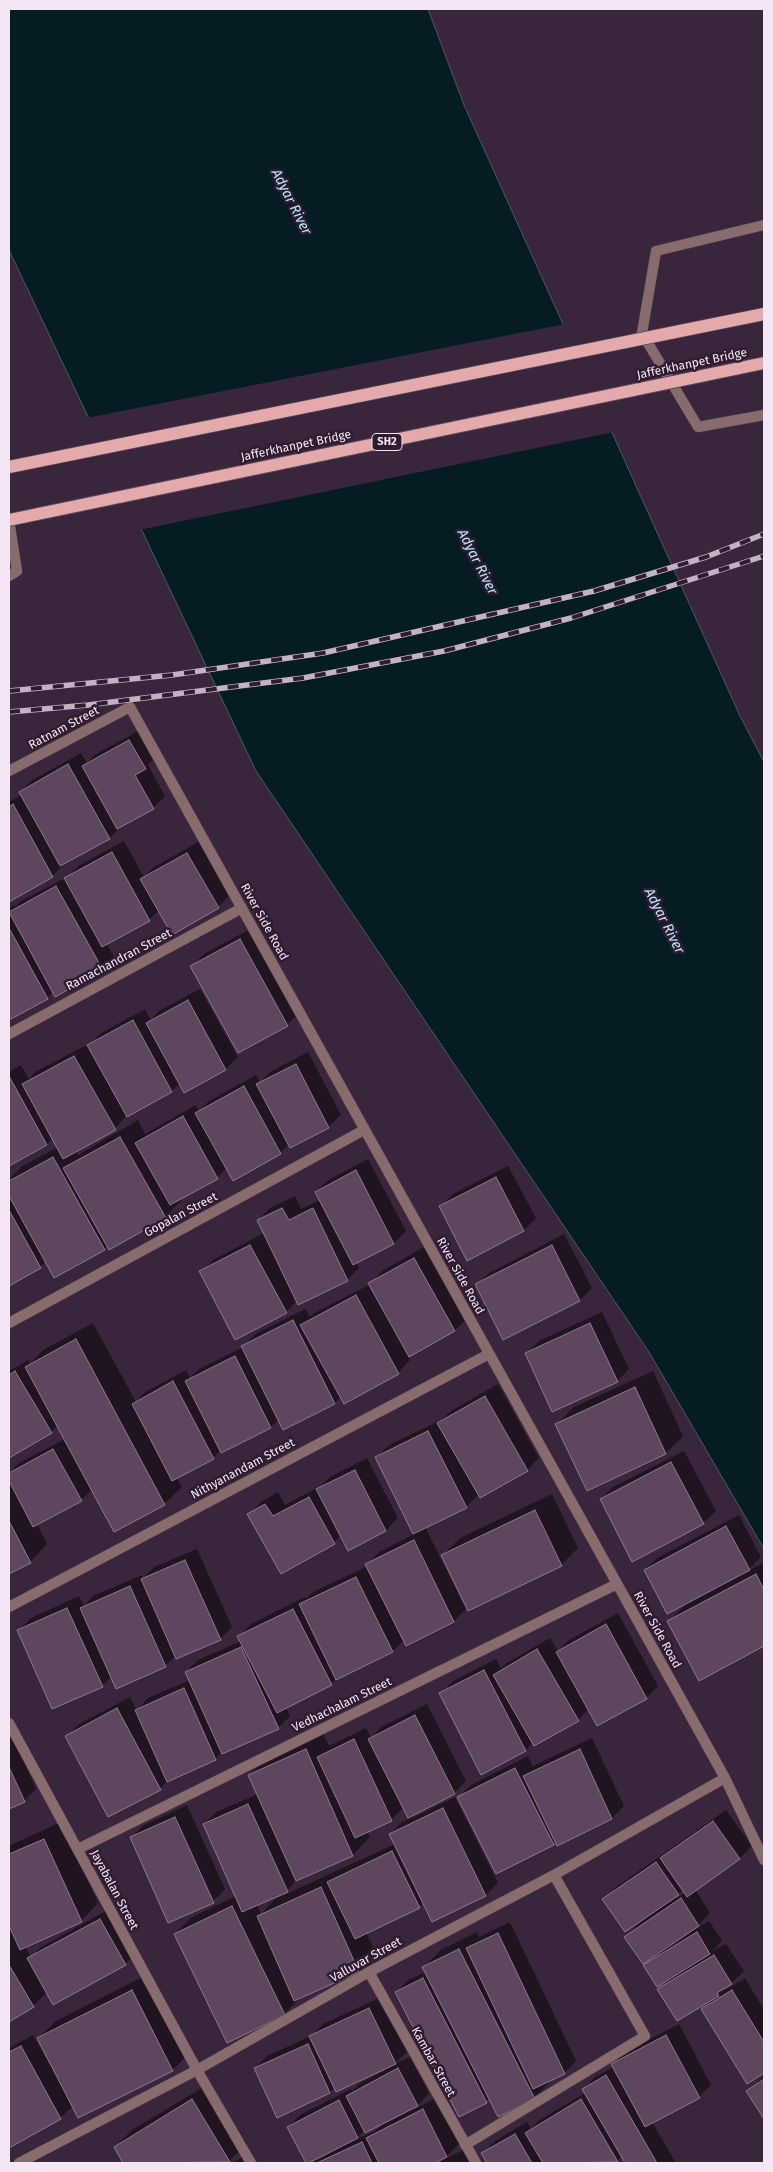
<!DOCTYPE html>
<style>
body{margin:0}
#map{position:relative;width:773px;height:2172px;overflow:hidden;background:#3a263c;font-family:"Fira Sans",sans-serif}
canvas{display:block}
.frame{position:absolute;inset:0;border:10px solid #f4e6f4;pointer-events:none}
</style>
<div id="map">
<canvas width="773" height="2172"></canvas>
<div class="frame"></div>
</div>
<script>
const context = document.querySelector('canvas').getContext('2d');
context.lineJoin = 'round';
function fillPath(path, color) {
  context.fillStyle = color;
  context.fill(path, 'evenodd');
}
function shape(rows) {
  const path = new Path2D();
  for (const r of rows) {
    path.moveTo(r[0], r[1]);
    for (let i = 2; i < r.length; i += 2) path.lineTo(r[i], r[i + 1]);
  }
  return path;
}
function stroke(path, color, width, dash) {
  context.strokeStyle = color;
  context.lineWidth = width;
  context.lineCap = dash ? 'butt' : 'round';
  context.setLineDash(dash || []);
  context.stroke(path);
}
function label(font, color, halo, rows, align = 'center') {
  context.font = font + ' "Fira Sans",sans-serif';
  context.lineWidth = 5;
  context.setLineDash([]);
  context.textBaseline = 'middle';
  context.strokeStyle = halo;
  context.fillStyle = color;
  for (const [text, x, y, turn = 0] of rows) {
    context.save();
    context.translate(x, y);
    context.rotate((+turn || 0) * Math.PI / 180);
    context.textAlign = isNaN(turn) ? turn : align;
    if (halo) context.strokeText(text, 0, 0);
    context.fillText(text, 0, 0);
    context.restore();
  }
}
const water = shape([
 [9,9,428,9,464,105,740,716,764,762,764,1549,649,1352,256,771,9,250,9,9]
]);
fillPath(water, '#041c22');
stroke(water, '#4c5961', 1);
fillPath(shape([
 [565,324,614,432,139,530,86,418]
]), '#3a263c');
fillPath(shape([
 [142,729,157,756,148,765,165,796,153,808,122,825,110,838,64,863,53,876,9,900,9,802,22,795,20,792,32,780,81,753,87,763,96,754],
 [124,841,144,877,154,867,200,841,230,895,218,907,159,910,149,920,106,943,114,957,102,969,53,992,47,998,9,1019,9,908,14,905,15,907,21,901,69,876,78,866],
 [252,928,299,1013,287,1025,192,966,204,954],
 [200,989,238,1057,226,1069,185,1092,180,1083,172,1091,126,1116,115,1129,76,1151,78,1155,138,1120,145,1134,196,1105,199,1111,209,1101,256,1075,260,1082,270,1072,308,1052,341,1115,328,1127,289,1144,280,1153,233,1179,227,1168,217,1178,181,1197,182,1200,165,1217,108,1245,104,1249,46,1261,40,1267,9,1284,9,1180,21,1167,58,1147,53,1138,47,1144,9,1165,9,1072,21,1065,29,1079,35,1072,86,1045,87,1047,101,1033,145,1009,151,1020,159,1011],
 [368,1159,406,1231,394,1243,356,1262,359,1268,347,1280,297,1301,286,1312,201,1272,213,1260,264,1233,258,1220,270,1208,295,1196,301,1209,320,1200,316,1192,328,1180],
 [508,1166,536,1218,524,1230,440,1207,453,1194],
 [564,1234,592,1288,580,1300,504,1338,476,1285,489,1273],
 [426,1246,467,1318,455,1330,408,1356,410,1360,398,1373,344,1402,341,1396,335,1403,283,1428,279,1419,271,1427,221,1450,213,1458,176,1477,182,1487,164,1504,92,1490,81,1500,37,1524,47,1544,30,1562,9,1573,9,1471,9,1473,19,1463,65,1439,57,1426,51,1432,9,1457,9,1371,28,1360,30,1364,43,1350,93,1323,136,1402,145,1392,186,1370,190,1378,199,1369,243,1347,255,1334,305,1309,310,1317,314,1313,369,1285,382,1271],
 [602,1312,629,1369,617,1381,527,1353,539,1341],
 [653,1371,683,1436,666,1453,557,1424,574,1407],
 [498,1384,539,1458,527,1470,479,1494,466,1507,425,1527,466,1609,454,1621,406,1644,404,1640,393,1651,336,1679,331,1684,286,1707,290,1716,278,1728,222,1752,215,1759,169,1779,160,1789,67,1736,79,1724,130,1697,137,1710,148,1698,190,1680,186,1672,198,1660,241,1641,239,1636,251,1624,305,1597,306,1599,313,1592,368,1566,367,1564,379,1552,414,1534,377,1457,389,1445,441,1420,451,1411],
 [684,1451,716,1511,703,1523,601,1499,613,1487],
 [367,1458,398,1518,386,1530,348,1549,341,1535,334,1543,249,1514,261,1502,278,1492,285,1505,322,1485,330,1477],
 [552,1494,578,1548,561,1565,443,1555,460,1538],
 [739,1515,761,1557,747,1571,764,1563,764,1645,699,1679,669,1621,688,1602,645,1570,657,1558],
 [197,1549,232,1627,220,1639,176,1655,165,1666,112,1676,102,1686,19,1630,31,1618,79,1596,84,1606,93,1596,142,1575,143,1578,154,1567],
 [618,1613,658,1686,646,1698,589,1709,578,1720,535,1745,533,1742,526,1750,482,1773,441,1694,453,1681,496,1659,501,1668,507,1663,550,1638,558,1651,569,1640],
 [427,1704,466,1781,454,1793,411,1815,412,1818,455,1797,498,1883,486,1895,424,1902,419,1907,366,1932,376,1954,359,1971,302,1996,285,2013,228,2041,175,1934,192,1917,236,1896,204,1824,216,1812,258,1794,249,1775,267,1758,323,1733,329,1746,366,1728,371,1738,381,1727],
 [404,1807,410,1819,402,1822,390,1834,395,1844,275,1899,261,1914,257,1905,287,1891,298,1878,353,1855,370,1837,367,1831,391,1820],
 [13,1737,36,1789,24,1801,9,1808,9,1739],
 [592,1738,624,1806,612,1818,557,1844,556,1841,497,1872,459,1797,471,1785,528,1756,533,1767,537,1764],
 [187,1805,225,1889,213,1901,169,1921,131,1837,144,1825],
 [726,1810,752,1846,740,1858,695,1889,710,1913,695,1929,709,1921,722,1941,711,1952,726,1944,744,1971,722,1992,745,1978,764,2010,764,2072,748,2082,702,2009,712,2000,659,1989,669,1980,645,1965,653,1957,626,1937,640,1922,604,1899,616,1887],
 [683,1890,685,1892,677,1898,676,1897],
 [61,1822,98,1903,81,1921,25,1946,31,1957,41,1947,113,1907,137,1952,125,1964,47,1992,33,2006,9,2020,9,1846],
 [510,1922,576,2061,564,2073,551,2081,534,2098,490,2098,460,2115,396,1993,408,1980,426,1972,424,1967,441,1950,477,1932,479,1937],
 [150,1973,190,2052,173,2070,79,2117,73,2106,60,2118,9,2147,9,2048,33,2035,50,2065,52,2064,39,2038,56,2021],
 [381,1997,408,2051,393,2065,410,2057,429,2093,414,2109,436,2098,459,2144,444,2159,468,2148,475,2163,311,2163,314,2160,307,2163,288,2127,300,2115,351,2089,352,2091,359,2084,385,2070,384,2068,335,2087,330,2092,255,2068,267,2056,311,2036,323,2024],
 [383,2124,375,2131,354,2140,365,2130],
 [679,2024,711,2085,699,2097,652,2122,676,2163,626,2163,622,2156,614,2163,489,2163,483,2153,495,2141,527,2122,531,2129,538,2121,585,2093,583,2089,595,2077,614,2067,613,2064,625,2052],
 [764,2076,764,2117,748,2091],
 [210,2083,247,2144,229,2161,226,2163,125,2163,115,2147,132,2130],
 [243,2157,246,2163,232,2163]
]), '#0007');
const building = shape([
 [129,740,146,769,135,775,154,809,117,829,82,766,129,740],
 [68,764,110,839,60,866,19,792,68,764],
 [13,804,53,877,9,902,9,807,13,804],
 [112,852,150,921,102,947,64,878,112,852],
 [187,853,219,908,172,935,140,879,187,853],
 [56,886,103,970,55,997,9,912,56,886],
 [9,928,48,999,9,1020,9,928],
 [240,939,288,1026,238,1053,190,966,240,939],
 [188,1000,226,1070,184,1093,146,1023,188,1000],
 [133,1020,172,1092,127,1117,87,1045,133,1020],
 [74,1056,116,1130,63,1159,22,1084,74,1056],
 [296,1064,329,1128,290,1148,256,1084,296,1064],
 [9,1076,47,1145,9,1166,9,1076],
 [244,1086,281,1154,233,1181,195,1113,244,1086],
 [183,1116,218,1179,170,1205,135,1143,183,1116],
 [120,1137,166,1218,109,1250,63,1168,120,1137],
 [53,1157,105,1250,54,1278,9,1196,9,1181,53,1157],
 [356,1170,394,1244,353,1265,315,1192,356,1170],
 [496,1177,524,1231,467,1261,439,1206,496,1177],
 [282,1208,289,1220,313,1208,348,1281,298,1305,257,1220,282,1208],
 [9,1210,41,1268,9,1286,9,1210],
 [250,1245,287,1313,235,1340,199,1271,250,1245],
 [552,1245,580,1301,503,1340,475,1284,552,1245],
 [414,1258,455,1331,409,1357,368,1283,414,1258],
 [356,1295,399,1374,344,1404,300,1325,356,1295],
 [293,1320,335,1404,283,1430,241,1346,293,1320],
 [590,1323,618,1382,552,1412,525,1353,590,1323],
 [76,1339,165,1505,114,1532,25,1367,76,1339],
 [235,1356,271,1428,221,1453,185,1381,235,1356],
 [15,1371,52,1433,9,1458,9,1375,15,1371],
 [173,1381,214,1459,172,1481,132,1404,173,1381],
 [635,1387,666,1454,587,1491,555,1424,635,1387],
 [485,1396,528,1471,480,1498,437,1423,485,1396],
 [428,1431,467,1508,413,1534,375,1457,428,1431],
 [53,1449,82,1501,33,1527,9,1481,9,1473,53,1449],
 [671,1462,704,1524,632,1562,600,1499,671,1462],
 [355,1470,386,1531,348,1551,316,1489,355,1470],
 [309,1497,335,1544,281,1574,247,1514,265,1504,273,1516,309,1497],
 [535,1510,562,1566,468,1611,441,1555,535,1510],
 [9,1521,31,1563,9,1574,9,1521],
 [726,1526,750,1570,667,1614,644,1570,726,1526],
 [414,1540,454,1622,406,1646,365,1564,414,1540],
 [185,1560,221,1640,176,1659,141,1579,185,1560],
 [756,1574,764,1590,764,1646,699,1681,667,1621,756,1574],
 [356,1577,393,1652,336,1680,299,1604,356,1577],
 [130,1586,166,1667,116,1689,80,1608,130,1586],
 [67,1608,103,1687,52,1709,17,1630,67,1608],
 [293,1609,332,1685,277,1713,237,1636,293,1609],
 [606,1624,647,1699,597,1726,556,1652,606,1624],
 [241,1647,279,1729,222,1754,185,1672,241,1647],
 [537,1649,579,1721,534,1746,493,1675,537,1649],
 [484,1670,526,1751,481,1775,439,1693,484,1670],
 [184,1688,216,1760,167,1782,135,1710,184,1688],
 [117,1708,161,1790,108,1817,65,1736,117,1708],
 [415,1715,455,1794,408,1818,368,1739,415,1715],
 [354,1739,392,1821,355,1838,317,1757,354,1739],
 [306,1749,353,1856,296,1881,248,1775,306,1749],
 [580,1749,612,1819,557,1846,523,1776,580,1749],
 [9,1767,25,1802,9,1809,9,1767],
 [515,1768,554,1845,496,1874,457,1797,515,1768],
 [248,1804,288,1892,242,1912,203,1824,248,1804],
 [443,1808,486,1896,432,1922,389,1834,443,1808],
 [175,1817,214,1903,168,1923,130,1837,175,1817],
 [713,1821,740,1859,687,1897,660,1858,713,1821],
 [44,1839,82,1922,20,1950,9,1926,9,1854,44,1839],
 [392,1851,420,1908,355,1939,327,1882,392,1851],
 [656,1862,679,1895,625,1932,602,1899,656,1862],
 [321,1887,359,1972,294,2001,257,1916,321,1887],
 [681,1898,699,1926,643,1964,624,1937,681,1898],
 [232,1906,285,2015,227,2043,174,1934,232,1906],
 [100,1919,126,1965,53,2005,27,1958,100,1919],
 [697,1932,710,1954,657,1987,643,1965,697,1932],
 [498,1933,565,2074,533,2089,466,1948,498,1933],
 [459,1949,535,2099,498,2117,422,1967,459,1949],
 [714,1955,732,1984,717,1993,719,1996,677,2021,657,1989,714,1955],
 [9,1965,34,2007,9,2022,9,1965],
 [423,1978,487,2103,459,2117,395,1992,423,1978],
 [132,1990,173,2071,78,2118,37,2038,132,1990],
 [732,1990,764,2042,764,2073,747,2084,701,2009,732,1990],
 [369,2008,396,2064,336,2092,309,2036,369,2008],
 [666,2035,700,2098,645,2127,611,2064,666,2035],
 [308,2044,330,2093,277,2118,254,2068,308,2044],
 [21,2046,61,2119,9,2148,9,2052,21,2046],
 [398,2068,418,2106,365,2133,346,2096,398,2068],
 [606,2075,657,2163,625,2163,582,2089,606,2075],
 [764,2079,764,2119,746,2091,764,2079],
 [192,2099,230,2162,123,2163,114,2147,192,2099],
 [581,2099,618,2162,543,2163,525,2133,581,2099],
 [339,2100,358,2138,309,2163,306,2163,287,2127,339,2100],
 [423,2109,447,2157,435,2163,379,2163,366,2138,423,2109],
 [515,2134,532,2163,487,2163,481,2153,515,2134],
 [362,2142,372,2163,317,2163,362,2142]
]);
fillPath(building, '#5d465e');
stroke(building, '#907891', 1);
const minor = shape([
 [9,771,130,707,725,1778,764,1860],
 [9,1034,242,908],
 [9,1323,364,1130],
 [9,1607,489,1354],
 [9,1723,197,2070,251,2163],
 [78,1849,617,1584],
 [369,1972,476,2163],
 [465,2145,645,2036,554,1875],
 [19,2163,197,2070,369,1972,554,1875,725,1778]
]);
const tertiary = shape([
 [764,225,656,251,642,333,698,427,764,415],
 [9,520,17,571,9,576]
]);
stroke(minor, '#584559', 11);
stroke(tertiary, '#584559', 11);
stroke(minor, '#886c6d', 10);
stroke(tertiary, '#886c6d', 10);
const rail = shape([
 [9,691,172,675,323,653,594,591,706,557,764,534],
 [9,712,88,705,303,678,444,651,571,618,764,556]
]);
stroke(rail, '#c2b2c3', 5.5);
stroke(rail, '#301c31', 4, [11]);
const primaryBridge = shape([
 [9,467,764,314],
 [9,520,764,363]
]);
stroke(primaryBridge, '#584559', 14, []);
stroke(primaryBridge, '#e3a9ab', 12);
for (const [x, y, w] of [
 [387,442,30]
]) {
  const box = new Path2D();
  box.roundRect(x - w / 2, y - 8.5, w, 17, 4);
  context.fillStyle = '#301c31';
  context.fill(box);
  stroke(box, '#f4e6f4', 1);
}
label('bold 11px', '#f4e6f4', null, [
 ["SH2",387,442]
]);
label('12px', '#f4e6f4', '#301c31', [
 ["Jafferkhanpet Bridge",692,364,-12],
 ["Jafferkhanpet Bridge",296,446,-12],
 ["Ratnam Street",64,728,-28],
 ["River Side Road",264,922,61],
 ["Ramachandran Street",119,960,-28],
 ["Gopalan Street",181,1215,-28],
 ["River Side Road",460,1276,61],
 ["Nithyanandam Street",243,1469,-28],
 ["River Side Road",657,1630,61],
 ["Vedhachalam Street",342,1705,-26],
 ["Jayabalan Street",114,1890,62],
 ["Valluvar Street",366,1960,-29],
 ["Kambar Street",433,2062,61]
]);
label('italic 14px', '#afedfe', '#301c31', [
 ["Adyar River",291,202,63],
 ["Adyar River",477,562,63],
 ["Adyar River",664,921,63]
]);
</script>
